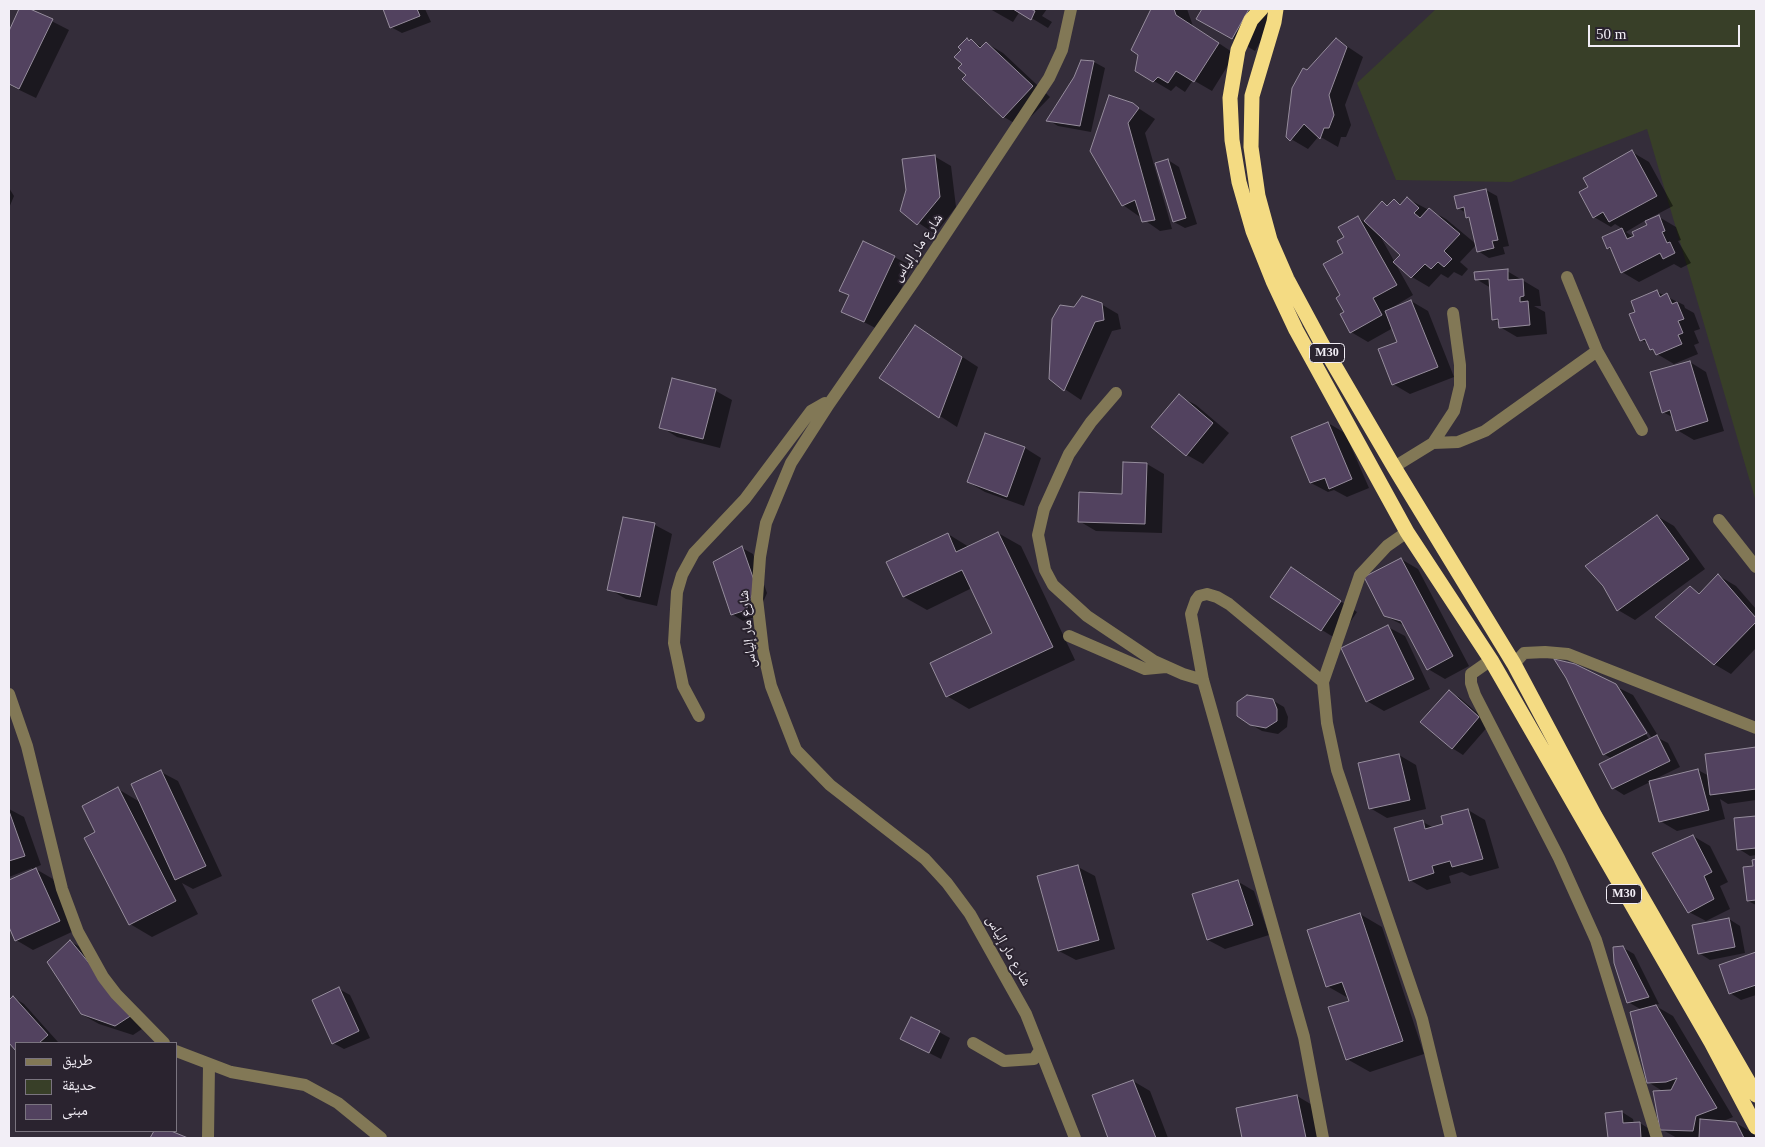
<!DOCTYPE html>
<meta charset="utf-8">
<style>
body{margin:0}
#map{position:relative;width:1765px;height:1147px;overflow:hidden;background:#342d3a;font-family:"Times New Roman","Noto Naskh Arabic",serif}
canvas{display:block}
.frame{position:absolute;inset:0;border:10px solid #f2eef6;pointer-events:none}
.legend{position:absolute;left:15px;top:1042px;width:162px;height:90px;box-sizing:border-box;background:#2a232f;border:1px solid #7a747f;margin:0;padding:6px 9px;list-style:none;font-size:15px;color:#f2eef6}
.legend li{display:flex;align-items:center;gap:10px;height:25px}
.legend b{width:25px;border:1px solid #7a747f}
.scale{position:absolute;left:1588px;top:25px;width:152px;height:22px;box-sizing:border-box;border:2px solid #f2eef6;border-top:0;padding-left:6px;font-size:15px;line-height:18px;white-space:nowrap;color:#f2eef6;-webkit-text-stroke:4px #2a232f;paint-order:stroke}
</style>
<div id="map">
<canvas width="1765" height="1147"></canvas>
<div class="frame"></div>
<ul class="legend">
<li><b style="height:6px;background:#827856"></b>طريق</li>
<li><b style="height:14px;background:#383f28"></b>حديقة</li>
<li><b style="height:14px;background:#52425f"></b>مبنى</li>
</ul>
<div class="scale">50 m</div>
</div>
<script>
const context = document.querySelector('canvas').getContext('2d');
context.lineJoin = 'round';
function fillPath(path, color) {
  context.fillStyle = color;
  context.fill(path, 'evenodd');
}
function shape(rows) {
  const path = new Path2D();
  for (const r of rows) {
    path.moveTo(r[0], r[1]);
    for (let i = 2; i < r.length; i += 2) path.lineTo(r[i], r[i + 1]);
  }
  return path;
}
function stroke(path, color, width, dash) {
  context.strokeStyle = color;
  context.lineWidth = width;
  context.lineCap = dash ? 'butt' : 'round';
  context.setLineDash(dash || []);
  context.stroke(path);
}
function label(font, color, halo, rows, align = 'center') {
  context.font = font + ' "Times New Roman","Noto Naskh Arabic",serif';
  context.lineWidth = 4;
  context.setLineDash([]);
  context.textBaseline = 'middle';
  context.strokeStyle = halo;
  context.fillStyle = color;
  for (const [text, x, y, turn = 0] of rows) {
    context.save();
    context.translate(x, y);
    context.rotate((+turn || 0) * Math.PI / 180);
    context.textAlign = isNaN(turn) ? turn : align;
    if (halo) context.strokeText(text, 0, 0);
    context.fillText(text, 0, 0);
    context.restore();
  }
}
fillPath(shape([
 [1436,9,1756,9,1756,502,1647,129,1511,182,1396,180,1357,83]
]), '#383f28');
fillPath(shape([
 [21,9,28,9,69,30,36,98,9,85,9,34],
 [384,9,425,9,431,22,402,33,391,27],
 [990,9,1047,9,1042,16,1052,22,1048,28,1020,11,1013,22],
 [1152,9,1187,9,1193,26,1235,54,1212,91,1193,80,1185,92,1176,86,1171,91,1137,71,1140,54,1133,49],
 [1203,9,1279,9,1255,51,1198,18],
 [1336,39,1363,57,1345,105,1351,125,1346,137,1341,137,1338,147,1319,136,1308,149,1291,139,1307,72],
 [971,41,982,47,986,43,1003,53,1050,97,1021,127,1004,117,964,79,968,75,964,64],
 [1081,62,1094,62,1105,68,1091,132,1058,126,1048,120,1075,77],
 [1132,104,1155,119,1145,133,1172,229,1160,231,1123,205,1091,151],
 [1632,152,1649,162,1673,206,1650,218,1651,220,1659,217,1676,227,1681,240,1678,241,1691,263,1681,268,1674,264,1639,282,1622,272,1613,251,1608,248,1603,237,1623,229,1615,224,1611,227,1594,217,1590,188],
 [1646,220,1649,226,1635,238,1626,232],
 [934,156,951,166,956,207,935,234,901,211],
 [1168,160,1179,167,1197,224,1185,228,1174,222],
 [9,188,14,196,9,208],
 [1486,190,1497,196,1509,246,1503,247,1505,254,1489,258,1478,251,1476,245,1460,262,1468,269,1462,276,1454,272,1448,278,1441,274,1429,287,1412,277,1395,261,1401,255,1379,234,1413,295,1388,310,1411,301,1428,311,1454,377,1410,394,1393,384,1399,343,1393,328,1368,342,1351,332,1342,295,1346,238,1358,218,1365,222,1382,203,1388,206,1394,200,1402,205,1408,199,1446,219,1476,244,1470,219,1466,213,1458,208],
 [864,242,912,266,881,331,843,311,850,296,841,291],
 [1507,271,1539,290,1541,306,1534,306,1545,312,1547,334,1517,337,1500,327,1500,323,1493,319,1491,288,1476,279],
 [1657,292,1684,305,1685,308,1694,313,1700,329,1694,331,1699,343,1694,345,1698,354,1674,364,1657,354,1649,344,1641,340,1637,312],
 [1101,304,1118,314,1121,329,1112,331,1081,400,1050,379,1074,309],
 [916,327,978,367,957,427,881,378],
 [1690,362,1706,372,1724,431,1694,440,1677,430,1674,418,1663,412],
 [672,380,716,391,732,400,720,448,677,437,661,427],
 [1179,396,1196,405,1229,433,1203,464,1187,455],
 [1328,423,1345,433,1369,488,1347,497,1334,490,1328,492,1311,483],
 [986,434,1025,448,1041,458,1024,506,985,492,968,482],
 [1147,464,1164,474,1162,533,1096,531,1079,521,1123,496],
 [1657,516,1674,526,1705,569,1635,620,1618,610],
 [624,518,655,525,672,534,657,606,626,599,609,589],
 [998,533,1021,546,1075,660,969,709,947,696,993,634,972,588,927,610,904,597,888,562,948,534,969,547],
 [742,548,753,554,767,593,757,616,743,621,732,614],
 [1401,559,1418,569,1469,666,1445,679,1428,669,1405,626,1385,616],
 [1291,569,1357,612,1338,640,1322,630],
 [1719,576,1736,586,1756,609,1756,648,1731,674,1714,664,1690,588,1700,594],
 [1388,627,1405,636,1430,689,1384,711,1367,701],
 [1615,685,1649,739,1651,737,1619,688,1633,695,1660,739,1668,743,1680,767,1653,780,1698,770,1709,776,1706,755,1756,748,1756,800,1728,804,1720,799,1725,819,1677,831,1660,821,1650,782,1624,795,1613,788,1612,759,1604,754],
 [1449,692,1460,698,1490,724,1463,755,1452,748],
 [1272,700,1284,707,1288,717,1287,727,1278,734,1262,731,1250,724],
 [1399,755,1416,765,1426,809,1387,818,1370,808],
 [161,772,178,781,222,876,193,889,182,883,198,914,152,937,130,924,118,789,140,802],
 [9,809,24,817,41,865,34,868,53,879,76,930,33,950,16,940,9,924,9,881,33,870,32,868,9,877],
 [1468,810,1485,820,1499,868,1470,876,1462,872,1449,876,1451,883,1427,890,1410,880,1423,822,1434,828,1445,825],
 [1756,817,1756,855,1750,856,1739,849,1736,819],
 [1693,836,1710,846,1728,882,1720,886,1730,909,1706,921,1689,912],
 [1754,861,1756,861,1756,905,1748,901],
 [1078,867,1095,876,1115,949,1076,960,1059,951],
 [1237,881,1254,891,1269,935,1225,949,1208,940,1194,895],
 [1360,914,1382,927,1424,1054,1370,1072,1347,1059,1350,999,1327,986],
 [1729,919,1740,926,1745,953,1710,960,1699,953],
 [71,942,88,951,148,1025,133,1035,99,1024,81,1014],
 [1622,947,1634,954,1659,1004,1654,1005,1673,1016,1733,1117,1721,1122,1736,1123,1753,1133,1756,1138,1677,1138,1661,1129,1664,1092,1648,1082,1642,1010,1628,1002],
 [1756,953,1756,995,1741,1000,1730,993,1721,965],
 [339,989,350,995,370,1038,344,1049,333,1043],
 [13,997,24,1004,58,1042,16,1043,16,1049,9,1041,9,1001],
 [939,1032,950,1038,941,1059,902,1039],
 [1133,1081,1150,1091,1168,1138,1109,1138,1093,1096],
 [1297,1096,1314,1106,1321,1138,1244,1138,1237,1109],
 [1622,1112,1633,1119,1634,1124,1640,1123,1651,1130,1652,1138,1609,1138,1607,1114]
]), '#0007');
const building = shape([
 [19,9,30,9,53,19,19,89,9,84,9,31,19,9],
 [383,9,417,9,420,16,390,28,383,9],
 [1013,9,1031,9,1035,11,1031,20,1013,9],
 [1151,9,1174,9,1176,15,1219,43,1194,82,1176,71,1168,83,1158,77,1153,82,1135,71,1138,55,1131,50,1151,9],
 [1202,9,1249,9,1232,39,1196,19,1202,9],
 [967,38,969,41,971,39,980,48,986,42,1033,86,1003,118,962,79,966,75,958,68,962,64,954,57,961,50,958,47,967,38],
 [1336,38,1347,47,1329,95,1334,115,1329,128,1324,128,1320,139,1304,124,1290,141,1286,137,1292,88,1303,68,1307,70,1336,38],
 [1081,60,1094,61,1080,126,1046,121,1074,77,1081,60],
 [1109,95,1133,103,1139,108,1128,123,1155,220,1142,222,1135,200,1122,206,1090,151,1109,95],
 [1632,150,1657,196,1609,222,1603,212,1593,218,1579,192,1588,187,1583,178,1632,150],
 [935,155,940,197,917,225,900,211,906,190,902,159,935,155],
 [1168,159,1186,218,1173,222,1155,163,1168,159],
 [1486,189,1498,240,1492,241,1494,248,1477,252,1469,217,1466,218,1464,207,1457,209,1454,196,1486,189],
 [1407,197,1419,208,1414,213,1420,218,1429,208,1460,234,1444,251,1452,259,1444,267,1438,262,1431,269,1425,264,1411,278,1393,262,1400,255,1364,221,1382,201,1387,206,1394,199,1400,205,1407,197],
 [1659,215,1665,231,1662,232,1667,243,1670,242,1675,253,1663,259,1660,253,1621,273,1610,247,1607,249,1602,237,1622,228,1627,239,1634,236,1632,232,1647,225,1645,221,1659,215],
 [1358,216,1397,285,1373,298,1382,315,1350,333,1340,314,1344,312,1336,298,1340,295,1323,264,1343,253,1337,241,1344,237,1338,227,1358,216],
 [863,241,895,256,864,322,841,312,849,295,839,291,863,241],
 [1508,269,1508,280,1523,279,1524,296,1520,297,1520,302,1528,301,1530,325,1499,328,1498,319,1492,320,1489,279,1475,280,1474,272,1508,269],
 [1657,290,1660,297,1667,293,1672,304,1677,302,1684,319,1678,321,1683,333,1678,335,1682,344,1656,355,1653,349,1650,350,1645,339,1640,341,1629,314,1635,312,1631,301,1657,290],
 [1082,296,1102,303,1104,320,1095,322,1064,391,1049,379,1052,319,1060,305,1074,307,1082,296],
 [1411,300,1438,367,1392,385,1378,349,1397,342,1385,311,1411,300],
 [915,325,962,357,939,418,879,378,915,325],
 [1690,361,1708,421,1676,431,1670,410,1662,413,1650,372,1690,361],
 [672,378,716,389,703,439,659,428,672,378],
 [1179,394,1213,423,1186,456,1151,427,1179,394],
 [1328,422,1352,479,1329,489,1325,478,1310,483,1291,437,1328,422],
 [985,433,1025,447,1007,497,967,482,985,433],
 [1123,462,1147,463,1145,524,1078,522,1079,492,1122,494,1123,462],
 [1657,515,1689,559,1617,611,1603,586,1585,566,1657,515],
 [623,517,655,523,640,597,607,590,623,517],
 [998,532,1053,647,946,697,930,663,992,633,962,570,903,597,886,562,948,533,956,552,998,532],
 [742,546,756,586,746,610,731,615,713,562,742,546],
 [1401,558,1453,656,1427,670,1401,621,1384,616,1364,577,1401,558],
 [1291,567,1341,601,1321,631,1270,597,1291,567],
 [1718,574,1756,618,1756,622,1714,665,1655,617,1690,586,1699,594,1718,574],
 [1388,625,1414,679,1366,702,1341,648,1388,625],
 [1554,659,1575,664,1616,684,1647,733,1603,755,1566,678,1554,659],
 [1449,690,1479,717,1452,749,1420,722,1449,690],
 [1247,695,1273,699,1277,709,1277,721,1266,728,1250,725,1237,716,1237,702,1247,695],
 [1657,735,1670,761,1612,789,1599,764,1657,735],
 [1756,747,1756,789,1710,795,1705,754,1756,747],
 [1399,754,1410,800,1369,809,1358,763,1399,754],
 [1698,769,1709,810,1659,822,1649,781,1698,769],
 [161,770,206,866,175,880,131,784,161,770],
 [118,787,176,901,129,925,84,838,95,832,82,806,118,787],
 [1468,809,1483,859,1452,867,1450,861,1432,866,1434,873,1409,881,1394,828,1423,820,1425,829,1443,824,1441,816,1468,809],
 [9,811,25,856,9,861,9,811],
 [1756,816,1756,848,1737,850,1734,818,1756,816],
 [1693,835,1712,872,1704,876,1714,899,1688,913,1652,853,1693,835],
 [1756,859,1756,900,1747,901,1743,867,1753,866,1752,860,1756,859],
 [1078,865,1099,940,1058,951,1037,876,1078,865],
 [36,868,60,921,15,941,9,927,9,880,36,868],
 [1238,880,1253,925,1207,940,1192,894,1238,880],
 [1360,913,1403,1041,1346,1060,1328,1007,1349,1001,1342,982,1326,987,1307,930,1360,913],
 [1729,918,1735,947,1698,954,1692,925,1729,918],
 [70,940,132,1015,115,1026,81,1014,47,962,70,940],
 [1623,946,1649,997,1627,1003,1614,963,1613,947,1623,946],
 [1756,952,1756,985,1729,994,1719,965,1756,952],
 [339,987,359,1031,332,1044,312,1000,339,987],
 [13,996,48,1035,39,1043,16,1043,16,1051,9,1043,9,1000,13,996],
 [1656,1005,1717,1108,1696,1116,1693,1131,1660,1130,1653,1091,1671,1090,1677,1078,1666,1082,1647,1083,1630,1012,1656,1005],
 [911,1017,940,1031,929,1053,900,1039,911,1017],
 [1133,1080,1156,1138,1108,1138,1092,1095,1133,1080],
 [1297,1095,1306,1138,1242,1138,1236,1108,1297,1095],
 [1622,1111,1623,1123,1640,1122,1641,1138,1608,1138,1605,1113,1622,1111],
 [1700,1119,1736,1122,1744,1138,1699,1138,1700,1119],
 [154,1131,171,1131,188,1138,150,1138,154,1131]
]);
fillPath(building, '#52425f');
stroke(building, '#968d9d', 1);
stroke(shape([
 [1071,9,1062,50,1049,78,915,280,829,404,791,463,766,523,760,557,757,599,763,650,771,686,796,750,830,785,925,859,947,883,970,914,1026,1014,1075,1138],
 [1567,277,1597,351,1642,430],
 [1116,393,1091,422,1069,454,1044,509,1038,535,1045,570,1053,585,1087,616,1154,661,1183,674,1203,680],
 [1433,443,1454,411,1460,386,1460,365,1453,313],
 [1394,467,1433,443,1458,442,1485,431,1597,351],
 [1719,520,1756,567],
 [1407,532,1387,546,1360,575,1323,682,1327,723,1337,770,1422,1019,1451,1138],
 [1069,636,1145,669,1166,667],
 [1491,660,1471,674,1471,683,1475,695,1559,858,1596,940,1657,1138],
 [1514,664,1524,653,1545,652,1568,654,1756,728],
 [1323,682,1229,604,1217,597,1207,594,1199,596,1196,600,1191,614,1203,680,1304,1037,1323,1138],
 [9,694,27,746,62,889,78,932,103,977,116,994,164,1043],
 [699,716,683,686,674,643,677,592,682,575,694,553,745,499,811,411,825,403,829,404],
 [973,1043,1004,1061,1034,1059,1040,1050],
 [176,1051,231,1072,305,1085,338,1103,381,1138],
 [208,1138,209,1065]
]), '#827856', 12);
stroke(shape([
 [1261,9,1251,20,1238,50,1230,98,1232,140,1239,182,1253,231,1273,281,1296,330,1407,532,1491,660,1711,1042,1756,1127],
 [1276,9,1274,22,1252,96,1251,147,1258,196,1270,240,1287,279,1322,344,1394,467,1514,664,1595,816,1756,1095]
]), '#f4db83', 15);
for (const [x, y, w] of [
 [1327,353,35],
 [1624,894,35]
]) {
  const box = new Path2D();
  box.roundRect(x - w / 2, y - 9.5, w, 19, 4);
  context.fillStyle = '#2a232f';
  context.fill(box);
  stroke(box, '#f2eef6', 1);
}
label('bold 12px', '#f2eef6', null, [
 ["M30",1327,353],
 ["M30",1624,894]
]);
label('14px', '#f2eef6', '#2a232f', [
 ["شارع مار إلياس",918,248,-56],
 ["شارع مار إلياس",748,629,-96],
 ["شارع مار إلياس",1008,951,61]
]);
</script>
